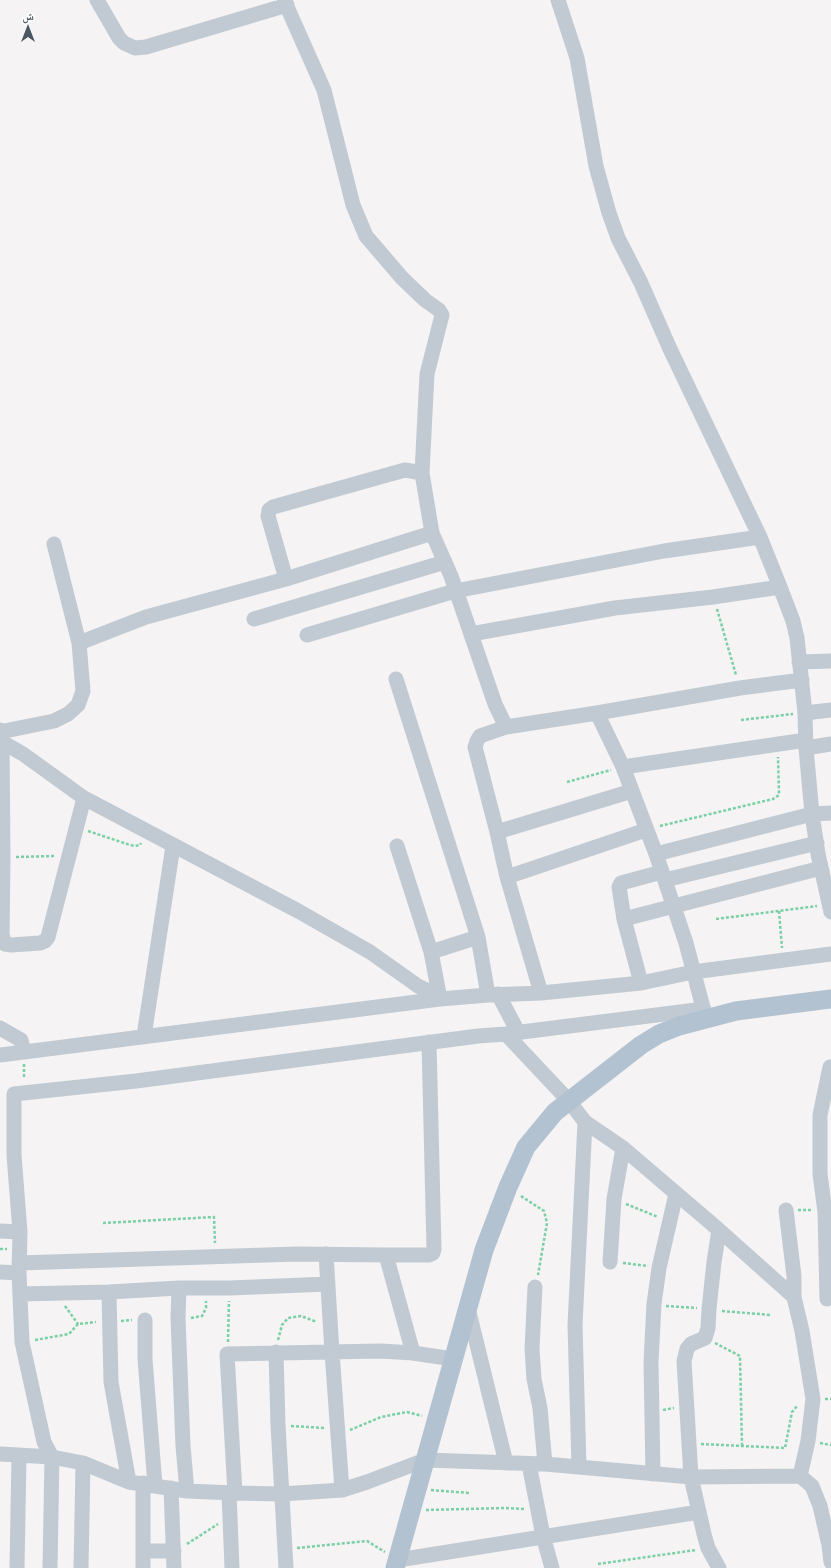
<!DOCTYPE html>
<meta charset="utf-8">
<style>
body{margin:0}
#map{position:relative;width:831px;height:1568px;overflow:hidden;background:#f5f3f3;font-family:Barlow,"Noto Naskh Arabic",sans-serif}
canvas{display:block}
.north{position:absolute;left:8px;top:8px;width:40px;height:40px;-webkit-text-stroke:3px #fff;paint-order:stroke;rotate:0deg;font-size:11px;font-weight:700;line-height:16px;text-align:center;color:#4a5661}
.north::after{content:'';display:block;margin:auto;width:14px;height:18px;background:#4a5661;clip-path:polygon(50% 0,100% 100%,50% 72%,0 100%)}
</style>
<div id="map">
<canvas width="831" height="1568"></canvas>
<div class="north">ش</div>
</div>
<script>
const context = document.querySelector('canvas').getContext('2d');
context.lineJoin = 'round';
function shape(rows) {
  const path = new Path2D();
  for (const r of rows) {
    path.moveTo(r[0], r[1]);
    for (let i = 2; i < r.length; i += 2) path.lineTo(r[i], r[i + 1]);
  }
  return path;
}
function stroke(path, color, width, dash) {
  context.strokeStyle = color;
  context.lineWidth = width;
  context.lineCap = dash ? 'butt' : 'round';
  context.setLineDash(dash || []);
  context.stroke(path);
}
stroke(shape([
 [717,609,736,675],
 [741,720,793,714],
 [567,782,611,770],
 [660,826,773,799,779,795,778,757],
 [88,831,130,845,135,846,140,845,141,843],
 [16,857,55,856],
 [779,911,782,948],
 [716,919,817,906],
 [24,1064,24,1079],
 [521,1196,544,1211,547,1223,538,1275],
 [626,1204,658,1217],
 [798,1210,811,1210],
 [103,1223,214,1217,215,1243],
 [0,1249,7,1249],
 [623,1263,648,1266],
 [65,1306,78,1324],
 [666,1306,697,1308],
 [722,1311,771,1315],
 [191,1318,202,1316,206,1308,206,1301],
 [121,1321,132,1320],
 [35,1340,69,1334,78,1324,96,1322],
 [278,1340,282,1325,288,1318,301,1316,317,1322],
 [228,1342,229,1301],
 [715,1343,740,1356,742,1446],
 [825,1399,831,1399],
 [663,1410,674,1408],
 [291,1426,325,1428],
 [350,1430,381,1417,407,1412,422,1416],
 [820,1443,831,1445],
 [701,1444,785,1448,792,1412,798,1405],
 [431,1490,469,1493],
 [426,1510,505,1508,525,1509],
 [187,1544,218,1524],
 [297,1548,367,1541,385,1552],
 [598,1564,696,1550]
]), '#7ad0a6', 2.5, [3, 2]);
stroke(shape([
 [97,0,119,38,124,43,135,48,146,47,287,5],
 [284,0,324,90,353,205,366,236,402,278,425,300,439,310,442,315,427,374,422,473],
 [558,0,577,58,596,166,609,213,618,238,641,283,670,349,760,537,780,587],
 [54,544,79,643],
 [286,579,268,516,269,510,273,507,387,475,405,470,411,471,422,473,432,533],
 [254,619,445,562],
 [471,634,615,608,713,597,780,587,793,621,797,638,805,713,806,748,812,814,818,854,831,912],
 [307,635,455,591,664,551,760,537],
 [799,662,831,661],
 [396,679,478,937],
 [805,713,831,710],
 [0,730,2,742,3,858,2,935,5,944,11,945,40,943,45,941,48,937,84,798,300,912,370,952,418,986,431,992,439,993],
 [0,732,54,721,68,714,78,705,83,691,79,643,146,617,286,579,432,533,451,576,495,704,506,727],
 [0,742,2,742,23,754,84,798],
 [806,748,831,744],
 [623,767,806,740],
 [497,832,632,791],
 [397,846,431,952,440,999],
 [656,854,812,814,831,813],
 [507,877,646,830],
 [665,880,817,843],
 [624,919,821,868],
 [431,952,478,937,488,995,541,993,641,983,693,972,831,954],
 [641,983,624,919,619,887,621,883,662,872],
 [541,993,507,877,497,832,475,747,477,741,480,736,506,727,597,713],
 [498,994,518,1032],
 [706,1019,686,943,656,854,623,767,597,713,740,688,802,680],
 [0,1028,21,1040,24,1052],
 [506,1034,569,1101,585,1122,623,1148,719,1230,794,1297],
 [144,1036,173,846],
 [0,1055,440,999,488,995],
 [786,1210,794,1276,794,1297,802,1331,813,1399,808,1441,800,1476],
 [0,1231,20,1232],
 [326,1254,332,1352,342,1490],
 [386,1255,429,1255,433,1253,434,1249,429,1042],
 [610,1262,614,1199,623,1148],
 [19,1263,297,1254,386,1255,413,1353],
 [0,1272,19,1273],
 [535,1287,532,1349,534,1379,540,1408,545,1464],
 [179,1288,178,1318,183,1446,187,1491],
 [109,1292,111,1382,129,1482],
 [20,1294,109,1292,179,1288,230,1288,328,1284],
 [827,1299,825,1212,820,1174,820,1115,830,1067],
 [468,1308,506,1463],
 [145,1320,145,1359,155,1485],
 [276,1352,278,1425,286,1568],
 [0,1454,52,1457,83,1463,129,1482,187,1491,235,1493,281,1494,342,1490,367,1482,425,1460,545,1464,691,1477,800,1476,812,1486,820,1506,829,1545,831,1562],
 [529,1464,543,1536,552,1568],
 [579,1467,575,1325,585,1122],
 [653,1474,651,1362,654,1304,659,1268,676,1194],
 [143,1483,143,1568],
 [171,1488,174,1568],
 [229,1493,232,1568],
 [235,1493,227,1354,381,1351,413,1353,453,1359],
 [143,1551,174,1551],
 [398,1560,699,1512],
 [17,1568,19,1455],
 [50,1568,52,1457,44,1442,22,1342,19,1273,20,1232,14,1155,14,1094,136,1081,478,1036,506,1034,704,1009],
 [81,1568,83,1463],
 [719,1568,708,1548,704,1534,691,1477,684,1361,687,1349,691,1344,705,1338,708,1328,709,1309,714,1262,719,1230]
]), '#c1cad2', 15);
stroke(shape([
 [395,1568,484,1250,508,1187,526,1147,555,1112,641,1045,659,1034,679,1026,736,1011,831,999]
]), '#b3c2d1', 19);
</script>
